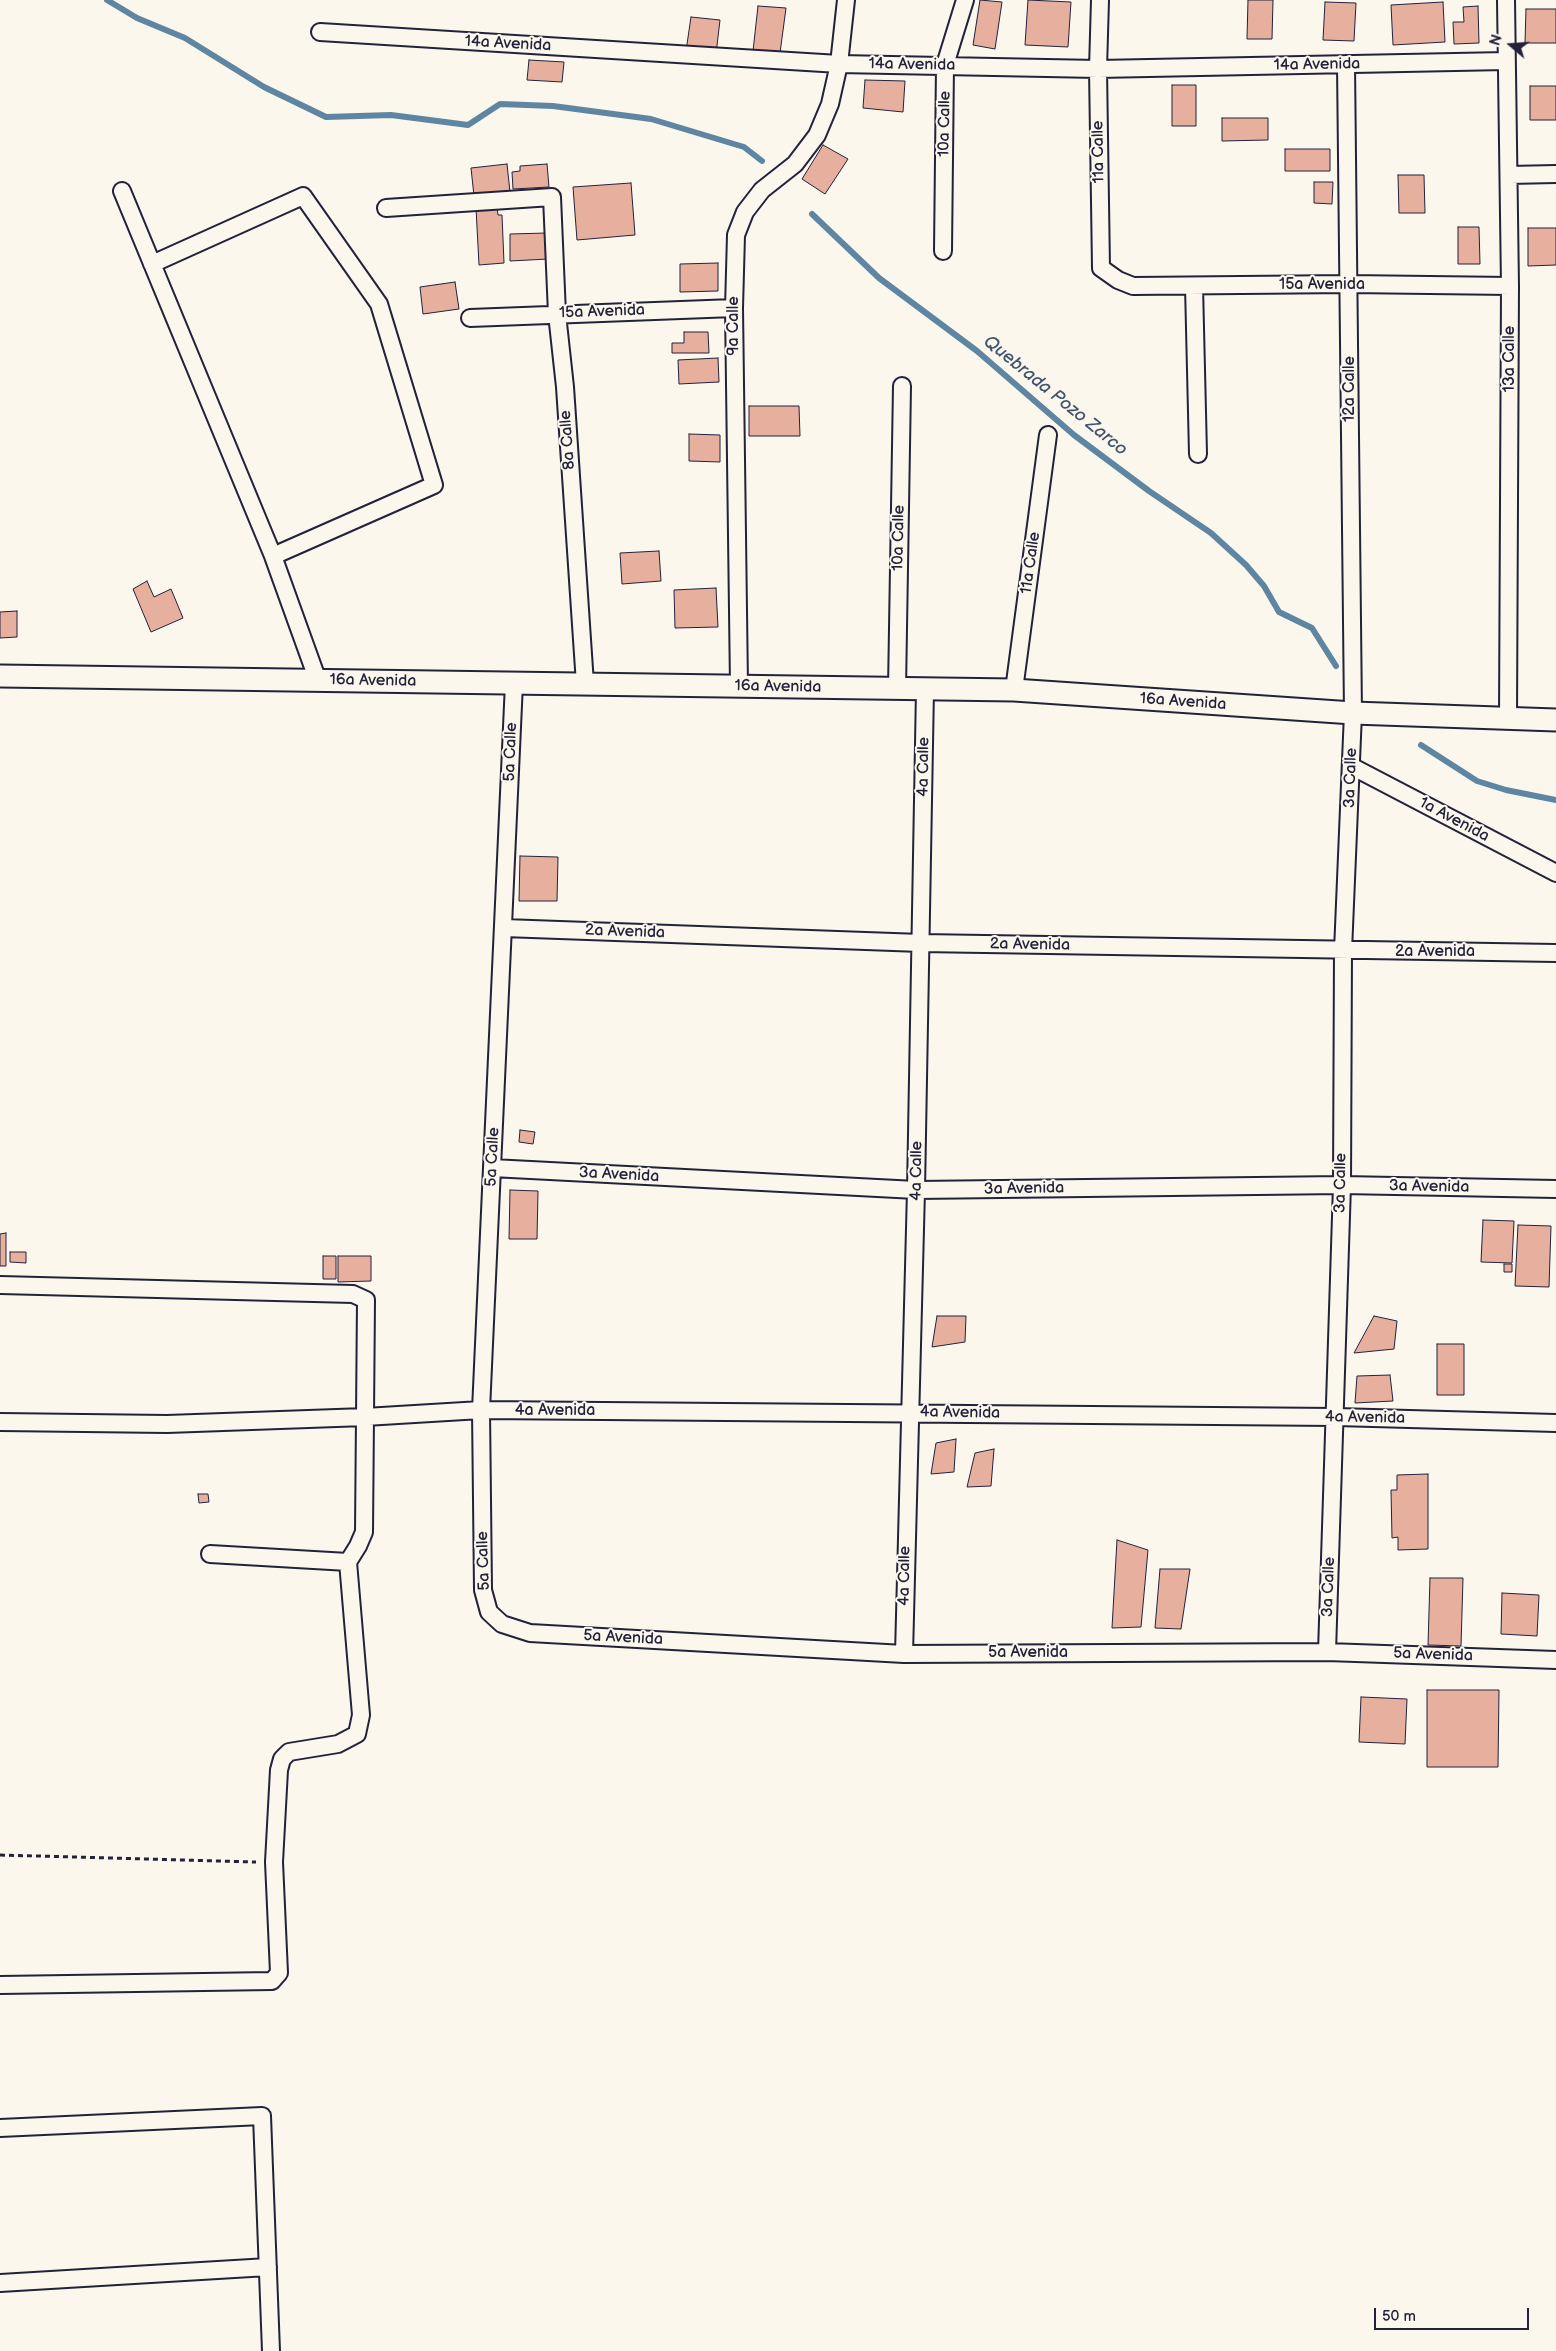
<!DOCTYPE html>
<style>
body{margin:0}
#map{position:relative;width:1556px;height:2351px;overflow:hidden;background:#fbf7ec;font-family:"Balsamiq Sans",sans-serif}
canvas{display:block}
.north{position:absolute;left:1486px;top:20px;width:50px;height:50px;-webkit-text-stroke:4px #fbf7ec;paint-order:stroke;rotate:288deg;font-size:14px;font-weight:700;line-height:20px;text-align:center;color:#22223b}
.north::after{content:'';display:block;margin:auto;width:18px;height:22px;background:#22223b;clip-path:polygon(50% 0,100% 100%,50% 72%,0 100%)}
.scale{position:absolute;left:1374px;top:2308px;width:155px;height:22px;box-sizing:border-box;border:2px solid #22223b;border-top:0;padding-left:6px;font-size:15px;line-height:18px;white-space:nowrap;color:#22223b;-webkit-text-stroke:4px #fbf7ec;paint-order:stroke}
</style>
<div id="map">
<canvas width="1556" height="2351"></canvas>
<div class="north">N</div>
<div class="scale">50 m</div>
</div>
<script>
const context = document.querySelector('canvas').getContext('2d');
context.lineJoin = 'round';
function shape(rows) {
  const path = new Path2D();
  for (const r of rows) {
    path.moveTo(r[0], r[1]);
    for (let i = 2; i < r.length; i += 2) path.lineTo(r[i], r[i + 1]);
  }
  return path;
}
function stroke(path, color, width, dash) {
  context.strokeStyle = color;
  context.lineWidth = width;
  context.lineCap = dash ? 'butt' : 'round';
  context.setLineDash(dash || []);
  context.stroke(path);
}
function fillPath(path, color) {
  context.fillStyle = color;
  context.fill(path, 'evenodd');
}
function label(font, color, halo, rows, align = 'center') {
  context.font = font + ' "Balsamiq Sans",sans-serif';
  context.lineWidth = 4;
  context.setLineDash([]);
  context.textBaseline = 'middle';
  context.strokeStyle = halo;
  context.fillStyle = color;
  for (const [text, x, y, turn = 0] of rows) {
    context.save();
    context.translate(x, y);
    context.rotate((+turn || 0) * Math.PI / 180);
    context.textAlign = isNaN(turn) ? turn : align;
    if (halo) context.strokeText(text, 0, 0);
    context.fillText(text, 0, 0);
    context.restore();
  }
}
stroke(shape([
 [107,0,137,18,185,38,264,87,326,117,391,115,468,125,500,104,553,106,651,119,744,147,762,161],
 [812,214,879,278,977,351,1074,435,1149,491,1211,533,1246,565,1264,586,1279,612,1312,628,1336,666],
 [1421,745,1477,781,1506,790,1556,800]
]), '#5e86a2', 6);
const building = shape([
 [980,0,1002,2,995,49,973,45,980,0],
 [1028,0,1071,2,1068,47,1025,45,1028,0],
 [1248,0,1273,0,1272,39,1247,39,1248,0],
 [1325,2,1356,3,1354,41,1323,40,1325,2],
 [1443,2,1445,42,1393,45,1391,5,1443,2],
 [758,6,786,8,780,53,753,51,758,6],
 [1478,6,1479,43,1454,44,1453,22,1464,22,1463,7,1478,6],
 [1526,9,1556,9,1556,43,1525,43,1526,9],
 [691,17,720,20,716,54,686,51,691,17],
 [529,60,564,62,562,82,527,80,529,60],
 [865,80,905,81,903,112,863,108,865,80],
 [1172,85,1196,85,1196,126,1172,126,1172,85],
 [1530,86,1556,86,1556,120,1530,120,1530,86],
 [1222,118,1268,118,1268,140,1222,141,1222,118],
 [823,145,848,159,825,194,802,179,823,145],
 [1285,149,1330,149,1330,171,1285,171,1285,149],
 [507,164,510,192,474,196,471,168,507,164],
 [547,164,549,187,513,189,512,172,520,171,520,166,547,164],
 [1398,175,1424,175,1425,213,1399,213,1398,175],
 [1314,182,1333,182,1332,204,1314,203,1314,182],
 [631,183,635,235,577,240,573,187,631,183],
 [497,207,498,215,502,215,504,263,479,265,476,208,497,207],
 [1458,227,1479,227,1480,264,1458,264,1458,227],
 [1528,228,1556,228,1556,265,1528,266,1528,228],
 [547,233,548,259,510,261,510,234,547,233],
 [718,263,718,291,680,292,680,264,718,263],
 [455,282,459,309,423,314,420,287,455,282],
 [684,332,708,332,709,353,672,353,672,343,684,343,684,332],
 [718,358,719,382,679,384,678,360,718,358],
 [749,406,799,406,800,436,749,436,749,406],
 [689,434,720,435,720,462,689,461,689,434],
 [659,551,661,581,622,584,620,553,659,551],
 [147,581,154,597,171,589,183,618,151,632,133,589,147,581],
 [716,588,718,627,675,628,674,590,716,588],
 [17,611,17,637,0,638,0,612,17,611],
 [520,856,558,857,557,901,519,901,520,856],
 [520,1130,535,1132,533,1144,519,1142,520,1130],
 [510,1190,538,1191,537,1239,509,1239,510,1190],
 [1483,1220,1514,1221,1512,1263,1481,1262,1483,1220],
 [1518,1225,1551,1226,1549,1287,1515,1286,1518,1225],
 [6,1233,6,1266,0,1266,0,1234,6,1233],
 [10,1252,26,1252,26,1263,10,1262,10,1252],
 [323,1256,336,1256,336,1279,323,1279,323,1256],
 [338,1256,371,1256,371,1281,338,1282,338,1256],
 [1504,1264,1512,1264,1512,1272,1504,1272,1504,1264],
 [937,1316,966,1316,965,1342,932,1347,937,1316],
 [1374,1316,1397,1321,1394,1349,1354,1353,1374,1316],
 [1437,1344,1464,1344,1464,1395,1437,1395,1437,1344],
 [1390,1375,1393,1401,1355,1403,1357,1376,1390,1375],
 [956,1439,954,1472,931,1474,936,1443,956,1439],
 [994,1449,991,1486,967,1487,975,1453,994,1449],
 [1428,1474,1428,1549,1398,1550,1398,1537,1392,1538,1391,1490,1397,1490,1397,1475,1428,1474],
 [198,1494,208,1494,209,1502,199,1503,198,1494],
 [1117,1540,1148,1550,1141,1627,1112,1628,1117,1540],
 [1160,1569,1190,1569,1181,1629,1155,1628,1160,1569],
 [1430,1578,1463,1578,1461,1646,1428,1645,1430,1578],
 [1502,1593,1539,1595,1537,1636,1501,1634,1502,1593],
 [1427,1690,1499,1690,1498,1767,1427,1767,1427,1690],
 [1361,1697,1407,1699,1405,1744,1359,1742,1361,1697]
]);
fillPath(building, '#e7af9e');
stroke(building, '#22223b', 1);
const minor = shape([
 [1100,0,1098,69,1101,268,1118,280,1133,286,1349,284,1510,286],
 [1506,0,1510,286,1508,718],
 [320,32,839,64,1098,69,1506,61],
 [1509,175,1556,174],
 [122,191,273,556,318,681],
 [386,208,552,197,557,314,565,387,585,684],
 [943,251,945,65,965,0],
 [152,264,303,196,379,304,434,485,273,556],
 [1194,286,1198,454],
 [470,318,734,308],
 [514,683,481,1410,483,1590,489,1612,502,1624,530,1633,904,1654,1327,1652,1556,1660],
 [739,686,734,308,736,235,745,212,762,190,795,164,817,135,830,104,839,64,846,0],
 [897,689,902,386],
 [1014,690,1048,435],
 [1351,766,1556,873],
 [504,928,921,943,1556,953],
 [492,1168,916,1190,1342,1185,1556,1189],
 [0,1285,353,1294,366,1300,364,1532,358,1546,348,1562,361,1715,357,1734,338,1744,289,1752,282,1759,279,1770,274,1862,279,1973,272,1981,0,1985],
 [0,1422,167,1424,365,1417,481,1410,1336,1417,1556,1423],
 [210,1554,348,1562],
 [1327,1652,1342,1185,1343,951,1353,713,1346,64],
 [904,1654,916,1190,925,689],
 [0,2128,262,2116,271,2351],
 [0,2283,268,2267]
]);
const tertiary = shape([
 [0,676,1014,690,1353,713,1556,720]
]);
stroke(minor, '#22223b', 20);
stroke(tertiary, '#22223b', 25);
stroke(shape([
 [0,1855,256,1862]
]), '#22223b', 3, [5, 4]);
stroke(minor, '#fbf7ec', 16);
stroke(tertiary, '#fbf7ec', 21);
label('16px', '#22223b', '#fbf7ec', [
 ["14a Avenida",508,44,3],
 ["14a Avenida",912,65,1],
 ["14a Avenida",1317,65,-1],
 ["10a Calle",945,124,-89],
 ["11a Calle",1099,152,-91],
 ["15a Avenida",1322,285],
 ["15a Avenida",602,312,-2],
 ["9a Calle",734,326,-90],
 ["13a Calle",1510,359,-90],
 ["12a Calle",1350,389,-90],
 ["8a Calle",568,440,-94],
 ["10a Calle",899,538,-89],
 ["11a Calle",1031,563,-82],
 ["16a Avenida",373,681,1],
 ["16a Avenida",778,687,1],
 ["16a Avenida",1183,702,4],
 ["5a Calle",511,752,-88],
 ["4a Calle",924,767,-89],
 ["3a Calle",1351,778,-88],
 ["1a Avenida",1454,820,28],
 ["2a Avenida",625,932,2],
 ["2a Avenida",1030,945,1],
 ["2a Avenida",1435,952],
 ["5a Calle",493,1157,-87],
 ["4a Calle",917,1171,-89],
 ["3a Avenida",619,1175,3],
 ["3a Calle",1341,1183,-89],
 ["3a Avenida",1429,1187,1],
 ["3a Avenida",1024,1189,-1],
 ["4a Avenida",555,1411],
 ["4a Avenida",960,1413,1],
 ["4a Avenida",1365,1418,1],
 ["5a Calle",484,1561,-92],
 ["4a Calle",905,1576,-89],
 ["3a Calle",1329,1587,-88],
 ["5a Avenida",623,1638,3],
 ["5a Avenida",1028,1653],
 ["5a Avenida",1433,1655,2]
]);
label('italic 18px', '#40546f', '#fbf7ec', [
 ["Quebrada Pozo Zarco",1055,396,39]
]);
</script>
